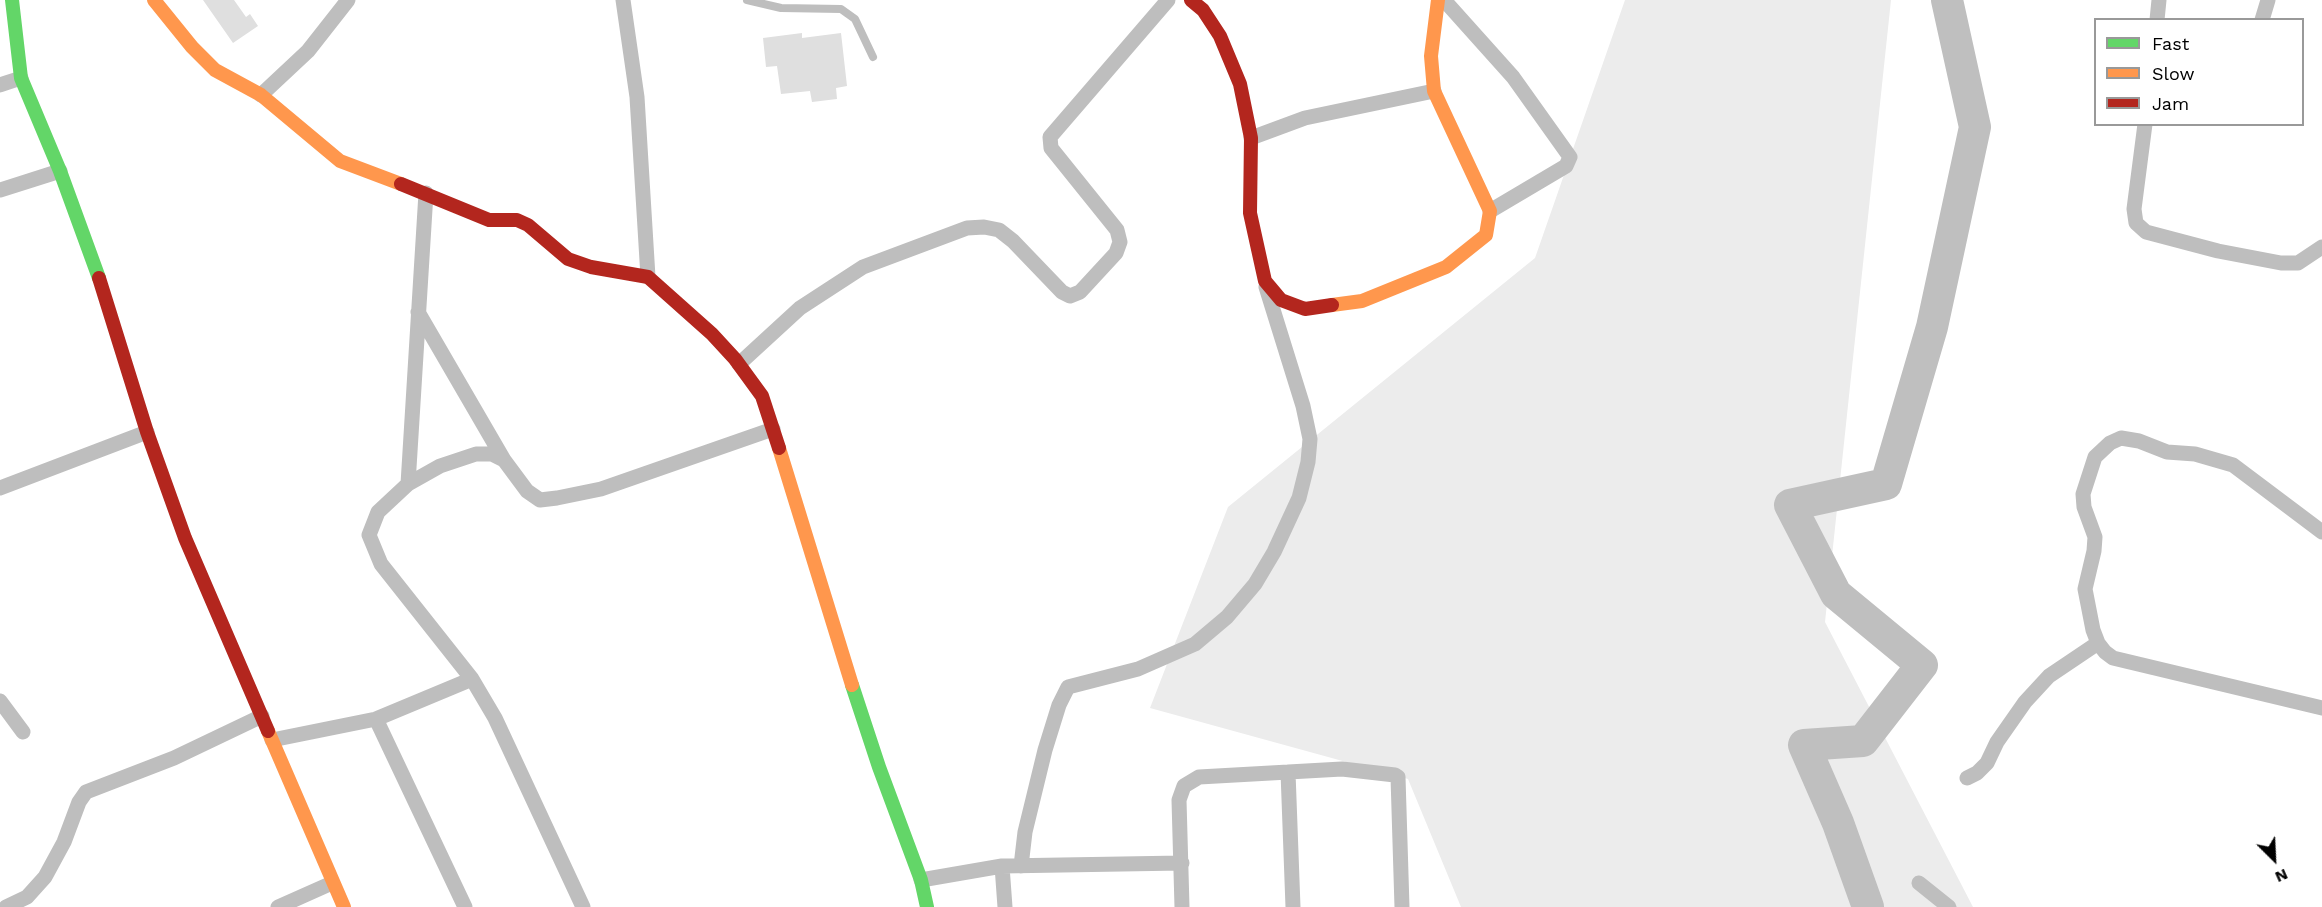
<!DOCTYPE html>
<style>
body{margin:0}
#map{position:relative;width:2322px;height:907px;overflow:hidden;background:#fff;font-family:"Work Sans",sans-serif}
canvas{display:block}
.legend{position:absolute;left:2094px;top:18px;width:210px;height:108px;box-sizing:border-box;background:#fff;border:2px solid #999;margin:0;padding:8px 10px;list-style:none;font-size:18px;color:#000}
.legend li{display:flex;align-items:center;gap:12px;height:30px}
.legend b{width:30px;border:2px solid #999}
.north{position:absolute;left:2244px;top:829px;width:60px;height:60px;-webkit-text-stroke:4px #fff;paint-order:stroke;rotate:156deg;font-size:16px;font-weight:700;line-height:24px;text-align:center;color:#000}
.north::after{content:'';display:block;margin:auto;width:21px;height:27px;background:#000;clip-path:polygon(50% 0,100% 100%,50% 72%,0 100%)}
</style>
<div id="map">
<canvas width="2322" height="907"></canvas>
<ul class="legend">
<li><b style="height:8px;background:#63d668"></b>Fast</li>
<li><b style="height:8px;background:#ff974d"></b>Slow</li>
<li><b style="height:8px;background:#b3261e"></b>Jam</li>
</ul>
<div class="north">N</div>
</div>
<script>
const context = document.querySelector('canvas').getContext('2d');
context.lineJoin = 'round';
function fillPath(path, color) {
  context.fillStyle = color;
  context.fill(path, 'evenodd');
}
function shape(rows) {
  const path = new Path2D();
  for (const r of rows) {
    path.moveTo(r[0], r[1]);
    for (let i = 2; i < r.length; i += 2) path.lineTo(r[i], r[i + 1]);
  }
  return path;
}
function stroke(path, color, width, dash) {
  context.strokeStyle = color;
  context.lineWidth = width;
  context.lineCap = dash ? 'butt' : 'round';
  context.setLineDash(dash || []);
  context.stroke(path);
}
fillPath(shape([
 [1625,0,1891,0,1825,622,1973,907,1461,907,1408,779,1150,708,1228,507,1535,258]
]), '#ececec');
stroke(shape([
 [1868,907,1838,823,1804,745,1863,741,1922,665,1836,594,1790,505,1886,484,1932,327,1975,127,1947,0]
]), '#bfbfbf', 32);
fillPath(shape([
 [203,0,234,0,246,17,250,14,258,26,233,43],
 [802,33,802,38,841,33,847,86,836,88,837,99,812,102,810,91,781,94,777,66,766,67,763,38]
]), '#dfdfdf');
stroke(shape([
 [747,0,781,8,841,9,855,19,873,57]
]), '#bebebe', 8);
stroke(shape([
 [623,0,637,97,648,277],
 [1444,0,1513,77,1570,157,1566,166,1490,211],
 [2157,20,2159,0],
 [2262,20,2268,0],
 [0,85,21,78],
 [261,95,308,51,348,0],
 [2145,124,2134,209,2136,223,2146,232,2218,251,2281,263,2298,263,2322,247],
 [1251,138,1305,118,1434,91],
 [0,190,60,171],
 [418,312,504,460],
 [739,364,800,308,863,267,967,228,984,227,999,230,1013,241,1062,292,1070,296,1080,292,1116,253,1120,242,1117,230,1051,148,1050,137,1168,0],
 [408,484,426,193],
 [0,488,147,432],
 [2322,532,2233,465,2195,454,2167,452,2139,441,2121,438,2110,443,2095,457,2083,494,2084,507,2095,537,2094,551,2085,589,2093,630,2098,643,2105,652,2113,658,2322,708],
 [472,679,381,564,369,535,378,512,408,484,440,466,476,454,492,454,504,460,527,491,540,500,557,498,601,489,773,429],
 [0,701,23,732],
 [376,719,465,907],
 [272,740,376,719,472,679,495,718,583,907],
 [1288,772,1293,907],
 [1967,778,1977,773,1987,763,1997,742,2025,702,2049,676,2098,643],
 [1002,866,1005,907],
 [1021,866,1025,832,1045,750,1059,705,1068,687,1138,669,1195,644,1227,617,1255,584,1274,552,1299,498,1308,462,1310,439,1303,406,1266,287],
 [921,880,1002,866,1182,863],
 [1919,883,1949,907],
 [6,907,27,897,45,877,64,842,79,802,86,792,174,758,262,716],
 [278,907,332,883],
 [1182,907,1179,800,1184,786,1199,777,1342,769,1395,775,1398,777,1402,907]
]), '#bebebe', 15);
stroke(shape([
 [12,0,21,78,60,171,99,278],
 [852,685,879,767,921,880,927,907]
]), '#63d668', 14);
stroke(shape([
 [154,0,192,47,215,70,261,95,340,161,401,184],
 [1332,305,1362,301,1446,267,1486,235,1490,211,1434,91,1431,56,1438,0],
 [779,448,852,685],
 [268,731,344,907]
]), '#ff974d', 14);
stroke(shape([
 [1191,0,1203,10,1220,36,1240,84,1251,138,1250,213,1265,281,1281,300,1305,309,1332,305],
 [401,184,489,220,517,220,528,225,568,259,591,267,648,277,712,334,735,359,762,396,779,448],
 [99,278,147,432,185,538,268,731]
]), '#b3261e', 14);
</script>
